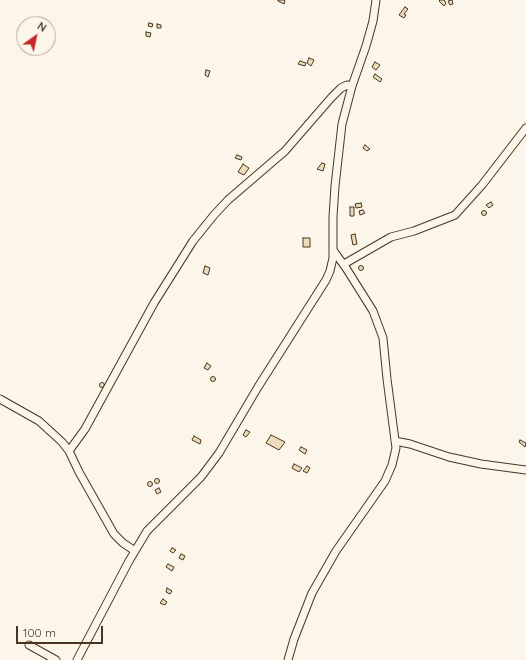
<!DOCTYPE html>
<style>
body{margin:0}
#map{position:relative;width:526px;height:660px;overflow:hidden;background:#fbf6e9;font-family:Quicksand,sans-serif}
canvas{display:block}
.north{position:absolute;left:16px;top:16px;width:40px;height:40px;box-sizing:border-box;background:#fbf6e9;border:1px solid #b4a999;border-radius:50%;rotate:33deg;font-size:11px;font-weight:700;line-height:16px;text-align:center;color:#4a3520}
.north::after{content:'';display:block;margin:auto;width:14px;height:18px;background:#c62828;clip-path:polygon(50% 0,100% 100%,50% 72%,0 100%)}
.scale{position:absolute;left:16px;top:626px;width:87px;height:18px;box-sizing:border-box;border:2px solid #4a3520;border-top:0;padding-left:5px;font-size:12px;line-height:14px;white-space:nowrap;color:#4a3520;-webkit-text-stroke:3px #fbf6e9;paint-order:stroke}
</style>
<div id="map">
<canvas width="526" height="660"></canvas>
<div class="north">N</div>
<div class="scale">100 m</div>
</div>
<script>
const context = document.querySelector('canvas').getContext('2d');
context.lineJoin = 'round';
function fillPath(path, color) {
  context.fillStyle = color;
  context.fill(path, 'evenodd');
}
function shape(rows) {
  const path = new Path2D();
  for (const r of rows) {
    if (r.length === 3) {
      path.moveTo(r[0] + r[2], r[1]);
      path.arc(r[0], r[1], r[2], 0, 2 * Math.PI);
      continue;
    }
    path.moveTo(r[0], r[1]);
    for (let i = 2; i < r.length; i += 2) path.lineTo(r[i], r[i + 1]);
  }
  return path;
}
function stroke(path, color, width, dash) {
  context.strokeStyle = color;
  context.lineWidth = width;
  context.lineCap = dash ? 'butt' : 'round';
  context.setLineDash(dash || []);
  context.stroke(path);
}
const building = shape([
 [278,0,284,0,285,1,284,4,278,1,278,0],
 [440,0,444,0,446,3,444,6,439,1,440,0],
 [452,0,453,4,450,5,448,1,452,0],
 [405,7,408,9,404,14,406,15,404,18,399,15,405,7],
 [149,23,153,24,152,27,148,26,149,23],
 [157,24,161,25,161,28,157,28,157,24],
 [146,32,151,33,150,37,146,36,146,32],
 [309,58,314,60,311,66,307,63,309,58],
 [300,61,306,63,305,66,298,64,300,61],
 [375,62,380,65,376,70,372,67,375,62],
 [206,70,210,71,208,77,205,75,206,70],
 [375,74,382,79,380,82,373,77,375,74],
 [365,145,370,149,367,151,363,148,365,145],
 [237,155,242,157,241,160,235,158,237,155],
 [322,163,325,164,323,171,317,169,322,163],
 [243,164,249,168,244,175,238,172,243,164],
 [491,202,493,205,489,208,486,205,491,202],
 [361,203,362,207,356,208,355,204,361,203],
 [350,207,354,207,354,216,350,216,350,207],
 [363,210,365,213,360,215,359,211,363,210],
 [484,213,2.5],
 [355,234,357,244,353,245,351,235,355,234],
 [303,238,310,238,310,247,303,247,303,238],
 [361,268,2.5],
 [205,266,210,268,208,275,203,273,205,266],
 [207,363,211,366,208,370,204,368,207,363],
 [213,379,2.5],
 [102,385,2.5],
 [246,430,250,432,246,437,243,435,246,430],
 [271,435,285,442,279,450,266,443,271,435],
 [194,436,201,440,200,444,192,440,194,436],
 [520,440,526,443,525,447,519,442,520,440],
 [301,447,307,450,305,454,299,450,301,447],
 [294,464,302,468,299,472,292,468,294,464],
 [307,466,310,468,307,473,303,471,307,466],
 [157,481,2.5],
 [150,484,2.5],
 [159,488,161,492,157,494,155,490,159,488],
 [172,548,176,550,173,553,170,551,172,548],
 [181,554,185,556,183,560,179,558,181,554],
 [168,564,174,567,172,571,166,567,168,564],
 [167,588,172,591,170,594,166,592,167,588],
 [163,599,167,602,165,605,160,603,163,599]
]);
fillPath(building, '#ecdcbc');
stroke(building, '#4a3520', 1);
const minor = shape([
 [344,264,391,237,414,231,455,215,482,185,526,128],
 [0,399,39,421,62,442,69,451,79,472,114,534,123,543,135,551],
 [395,441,410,444,449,457,481,464,526,470],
 [69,451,85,429,154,303,193,241,214,215,228,200,285,151,331,98,341,88,347,85,352,86],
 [29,645,56,660],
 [77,660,129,561,147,531,201,477,219,453,258,387,326,280,330,271,333,258,333,217,335,186,342,124,352,86,366,46,373,21,376,0],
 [288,660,294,639,312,593,336,551,385,481,392,465,396,448,387,379,383,338,373,311,346,268,333,250]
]);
stroke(minor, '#4a3520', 9);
stroke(minor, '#fbf6e9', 7);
</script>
